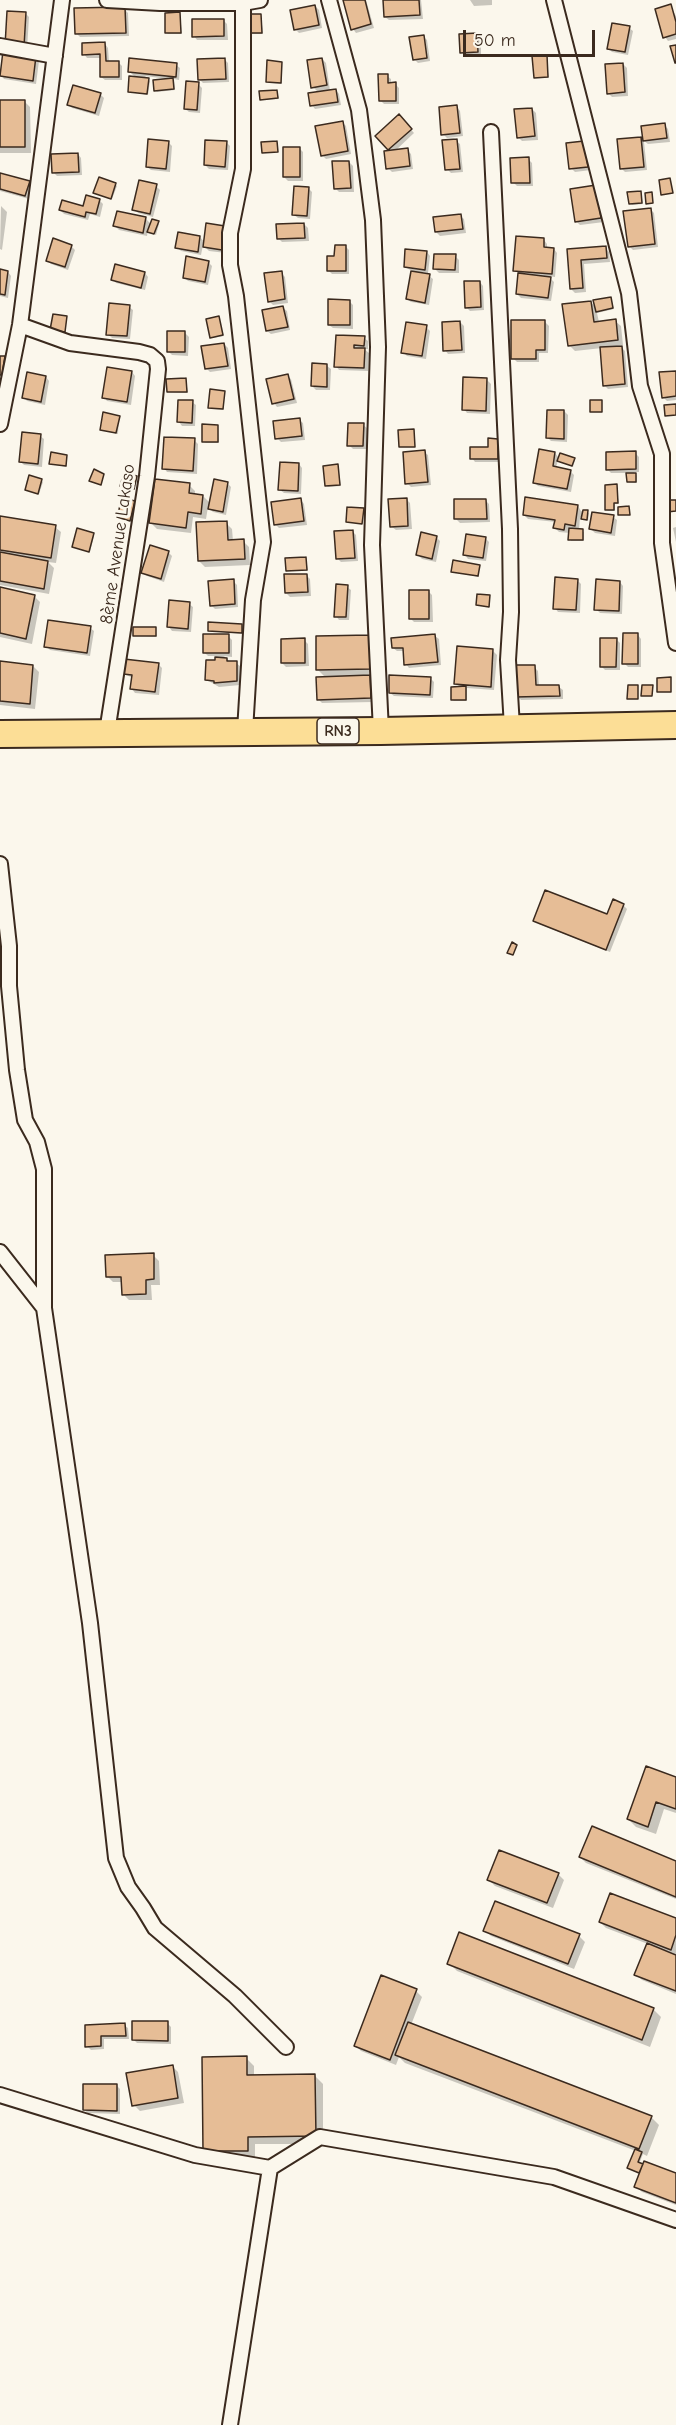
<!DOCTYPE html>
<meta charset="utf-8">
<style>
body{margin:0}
#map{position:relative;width:676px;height:2425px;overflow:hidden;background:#fbf7ec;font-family:"Comic Neue",sans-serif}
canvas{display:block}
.scale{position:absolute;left:463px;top:30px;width:132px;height:27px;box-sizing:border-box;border:3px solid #3b2a1e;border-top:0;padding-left:8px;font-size:18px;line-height:21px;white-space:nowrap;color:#3b2a1e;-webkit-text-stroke:4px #fbf7ec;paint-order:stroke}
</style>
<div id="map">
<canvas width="676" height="2425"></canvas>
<div class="scale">50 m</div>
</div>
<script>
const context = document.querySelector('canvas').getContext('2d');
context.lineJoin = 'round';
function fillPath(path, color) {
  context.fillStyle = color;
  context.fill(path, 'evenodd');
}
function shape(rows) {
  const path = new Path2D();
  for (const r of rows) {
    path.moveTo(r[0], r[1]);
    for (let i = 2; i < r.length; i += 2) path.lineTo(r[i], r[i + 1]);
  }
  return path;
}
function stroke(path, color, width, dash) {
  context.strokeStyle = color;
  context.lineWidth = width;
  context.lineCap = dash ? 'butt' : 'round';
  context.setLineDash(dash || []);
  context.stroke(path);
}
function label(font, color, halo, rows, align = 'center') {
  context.font = font + ' "Comic Neue",sans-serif';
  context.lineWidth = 6;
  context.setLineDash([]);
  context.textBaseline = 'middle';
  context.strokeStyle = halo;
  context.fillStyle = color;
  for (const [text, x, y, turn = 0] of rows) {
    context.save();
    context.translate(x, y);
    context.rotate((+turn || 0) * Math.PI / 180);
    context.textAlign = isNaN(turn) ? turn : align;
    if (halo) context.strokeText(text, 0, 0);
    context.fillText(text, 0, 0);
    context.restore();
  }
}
fillPath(shape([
 [345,0,366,0,374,28,356,33,353,29],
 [384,0,421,0,423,19,389,20,385,17],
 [470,0,492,0,492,5,474,6],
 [315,6,319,10,322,28,299,33,295,29],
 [670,6,676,16,676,39,668,41,665,37],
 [124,9,128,13,129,36,80,37,76,33],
 [25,13,29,17,27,50,10,49],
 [180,14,182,34,168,34,167,33],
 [261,15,263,34,250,34,249,32],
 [223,20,227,24,228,40,197,40,194,36],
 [629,28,633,31,628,55,612,52,609,49],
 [477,35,481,38,481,55,466,56,462,52],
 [423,36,427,40,430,61,418,63,414,59],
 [105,44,108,48,109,62,118,62,122,66,122,80,105,80,101,77,101,58,87,58,84,54],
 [546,57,549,78,537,78,535,77],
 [35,58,39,61,36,84,4,79,1,75],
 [224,59,228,63,229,82,203,83,199,79],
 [322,59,326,63,330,91,336,90,339,94,341,105,315,109,312,105,319,93,313,87],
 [282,63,282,84,269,83,267,81],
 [623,64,627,68,628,96,612,97,608,93],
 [176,65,180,68,179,80,174,79,175,90,157,92,155,90,168,79,145,76,150,81,148,95,129,92,136,78,129,71],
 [387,76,391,79,391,84,395,84,399,88,399,104,384,104,380,100],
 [198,84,202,88,200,113,189,112,185,109],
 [277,91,279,99,261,100],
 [100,94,104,98,99,116,72,108,68,104],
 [0,101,24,101,30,107,31,153,0,153],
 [457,107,460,111,463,136,447,138,443,134],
 [532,109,536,113,538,140,522,141,518,137],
 [399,116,414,133,394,152,407,150,411,154,413,169,392,172,388,168,392,152,377,136],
 [342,122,346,126,351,154,326,159,322,155],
 [664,125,668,129,670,142,648,144,644,141],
 [641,138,644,142,647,170,625,172,621,168],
 [456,141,460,144,463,172,451,173,447,169],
 [168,142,172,146,170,172,151,170,147,167],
 [226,142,230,146,228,170,209,169,205,165],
 [584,142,591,170,575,172,571,168],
 [299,148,303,152,303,181,288,181,284,177],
 [78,154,81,158,82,175,57,176,53,172],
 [528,159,532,163,533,186,517,186,513,182],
 [349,162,353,166,354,192,339,192,335,188],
 [0,175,29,183,33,187,29,199,0,191],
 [115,184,117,186,112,199,97,194],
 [156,186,160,190,153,217,138,213,134,209],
 [595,187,604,222,580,225,577,222],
 [308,188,312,192,310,219,298,218,294,215],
 [641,192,643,204,632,205,630,203],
 [99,200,103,204,100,217,90,214,88,220,64,214,60,210,85,208],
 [1,206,7,212,2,250,0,249],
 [650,209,654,213,658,247,633,250,629,246],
 [460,216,464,219,466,233,440,236,436,232],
 [146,219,151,224,159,224,156,235,148,230,147,236,119,230,115,226],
 [304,224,308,228,309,241,282,242,278,238],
 [225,227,226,253,209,251,203,245,201,255,181,251,177,247,200,237,205,243],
 [544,240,547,244,547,249,554,249,557,253,555,277,548,276,554,282,551,301,521,298,517,294,519,274,515,270],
 [71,246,75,250,68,270,51,264,47,260],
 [345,246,349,250,349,274,332,274,328,270],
 [605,248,609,252,610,262,584,264,586,292,575,293,571,289,568,251],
 [427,252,430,256,428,273,422,272,422,274,429,276,433,279,429,305,411,302,407,299,412,271,405,267],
 [455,256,459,260,459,273,439,273,435,269],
 [208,262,212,266,208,285,188,281,184,277],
 [0,271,8,272,11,276,8,298,0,296],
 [145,273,148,277,145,290,116,283,113,279],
 [281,273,285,277,288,303,273,305,269,301],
 [480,282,483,286,484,310,470,311,466,307],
 [611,298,614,309,597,313,599,322,615,321,621,326,623,345,620,346,625,351,628,387,608,389,604,385,602,348,575,351,569,345,591,302,596,308],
 [349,301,353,305,353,329,333,328,329,325],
 [129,307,133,310,130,339,112,338,108,334],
 [283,308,287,311,290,330,271,334,267,331],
 [218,318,224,336,213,338,212,337],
 [460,322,464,326,465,353,448,354,445,350],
 [545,322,549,326,548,353,539,353,539,362,517,362,513,358],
 [426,327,430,331,426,359,407,356,403,352],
 [185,333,189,337,188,356,172,355,168,351],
 [337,336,364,338,368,341,368,349,364,349,369,353,368,371,339,370,336,366],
 [224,344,228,348,231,369,210,372,206,368],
 [0,357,8,362,5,378,0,377],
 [327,366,331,369,330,390,316,390,312,386],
 [132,372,135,376,131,405,107,401,104,397],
 [676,372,676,400,667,401,663,397],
 [287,376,291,379,297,403,277,407,274,403],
 [46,377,49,381,45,405,27,401,24,397],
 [186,380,188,393,168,392],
 [487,380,491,384,490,414,467,413,464,409],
 [224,392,224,410,211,409,210,408],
 [192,402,196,405,195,426,182,426,179,422],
 [564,411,568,415,567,442,551,441,548,438],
 [119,417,118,434,101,429],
 [299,420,303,423,305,440,281,442,277,438],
 [363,425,367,428,367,449,353,449,349,445],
 [218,426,219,443,206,443,204,442],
 [40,436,44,439,42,467,24,465,20,461],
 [194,440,198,444,197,474,167,472,164,468],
 [497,440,501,444,501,462,475,462,472,458,490,449],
 [424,452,428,455,431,485,411,487,407,483],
 [555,453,559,458,575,460,573,467,558,460,556,468,570,471,574,475,571,492,538,486,534,482],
 [635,453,639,457,639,472,634,472,637,476,637,483,628,482,627,473,611,473,607,469],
 [66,456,67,467,51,464],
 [299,464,302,468,301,494,284,493,280,490],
 [338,466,341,486,328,487,327,486],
 [136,477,135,490,122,486],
 [41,480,43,482,39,494,27,490],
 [227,483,231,487,226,515,213,512,208,507,206,519,193,517,191,533,157,529,151,523,189,485,195,491,195,495,203,496,211,504],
 [616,486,619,504,615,504,615,511,608,511,607,510],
 [406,499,410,503,412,529,396,530,392,527],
 [301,500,304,504,307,525,279,528,275,524],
 [486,501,489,504,490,522,460,523,456,519],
 [134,503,136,504,131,521,119,517],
 [578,506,581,511,589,513,588,521,580,517,579,530,584,532,584,541,571,541,570,533,559,532,555,528,556,522,528,519,524,515],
 [363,510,363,524,347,521],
 [613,517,617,520,615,536,595,533,591,529],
 [0,518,55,527,61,532,56,563,48,562,54,568,49,594,0,585],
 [226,523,232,529,233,541,243,541,249,547,250,565,205,567,199,561],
 [676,527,676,542,673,528],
 [352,531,356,535,358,561,341,562,338,559],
 [93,534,94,536,90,552,73,546],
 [436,537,440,541,436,562,422,559,418,555],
 [485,538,489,542,486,561,468,559,465,555],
 [168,552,172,556,164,582,147,576,143,572],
 [306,558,308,571,288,570],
 [479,566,479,577,453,572],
 [306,575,310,579,311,596,290,597,286,593],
 [577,580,581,584,580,613,558,612,555,608],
 [233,581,237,585,238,607,215,609,211,605],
 [620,582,623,586,622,614,600,613,596,609],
 [347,587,351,590,349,620,339,620,336,616],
 [0,589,34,596,40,602,32,644,0,637],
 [428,591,432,595,433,622,414,622,410,618],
 [490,596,490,607,478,605],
 [189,604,193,607,191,632,172,631,169,627],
 [242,626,243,634,209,631],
 [90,628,94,631,90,656,50,650,46,646],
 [155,628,157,637,134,635],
 [638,635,641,639,641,667,628,667,624,663],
 [228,636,232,640,232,657,224,656,230,662,236,663,240,666,240,685,219,687,207,680,216,662,216,656,208,656,204,652],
 [369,636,376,675,368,675,374,681,374,702,322,703,318,699,326,678,318,670],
 [435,636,439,639,441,665,409,668,406,664,405,651,397,651,393,648],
 [616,639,620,643,620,670,605,670,601,666],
 [304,640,308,644,309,666,286,667,282,663],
 [493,651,497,655,494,690,467,688,467,701,454,701,452,699,461,688,456,683],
 [0,663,33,666,39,672,35,709,0,705],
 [158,664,162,668,159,695,135,693,132,689,133,678,124,674],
 [534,667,538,671,539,687,559,687,563,690,563,699,521,700,517,696],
 [430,678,434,682,433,698,394,696,390,693],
 [623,905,627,909,610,952,539,924,535,921,608,916],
 [153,1255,159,1261,160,1285,151,1285,152,1300,129,1300,123,1294,123,1282,113,1282,107,1276],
 [676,1778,676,1813,664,1809,656,1834,636,1827,628,1819],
 [580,1857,676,1863,676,1899,586,1863],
 [558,1874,564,1880,553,1908,495,1886,489,1880],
 [676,1920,676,1994,642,1980,636,1974,648,1944,606,1928,600,1922],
 [485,1930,579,1936,585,1942,574,1969,491,1936],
 [449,1963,653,2009,661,2017,650,2047,457,1971],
 [416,1991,422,1997,411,2025,651,2117,659,2125,647,2156,643,2154,639,2164,676,2175,676,2205,642,2192,636,2186,641,2174,630,2169,636,2151,405,2063,399,2057,396,2065,361,2051,355,2045],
 [167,2023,171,2027,171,2044,137,2043,133,2039],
 [124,2025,128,2028,129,2039,104,2039,104,2049,91,2050,87,2046,86,2026],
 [246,2058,254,2066,254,2076,315,2076,323,2084,323,2144,255,2144,255,2158,212,2159,204,2151],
 [172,2066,178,2072,184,2103,140,2111,134,2105],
 [116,2085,120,2089,120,2114,88,2113,84,2110]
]), '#0003');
const building = shape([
 [343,0,365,0,371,24,351,30,343,0],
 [383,0,419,0,420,15,384,17,383,0],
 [671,4,676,22,676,34,663,38,655,9,671,4],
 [315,5,319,25,294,30,290,10,315,5],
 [125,7,126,33,75,34,74,8,125,7],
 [7,11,26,12,24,47,5,46,7,11],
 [180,12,181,33,165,33,165,13,180,12],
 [247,14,261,14,262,33,247,33,247,14],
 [192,19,224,19,224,36,192,37,192,19],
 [612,23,630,26,625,52,607,49,612,23],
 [477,33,478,52,460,53,459,34,477,33],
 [424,35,427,58,413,60,409,37,424,35],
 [105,42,106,61,119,61,119,77,100,77,100,54,82,55,82,43,105,42],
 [676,45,676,63,675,63,670,46,676,45],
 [3,51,36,56,33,81,0,76,3,51],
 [547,55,548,77,534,78,532,56,547,55],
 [129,58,177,63,176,77,128,72,129,58],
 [225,58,226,79,198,80,197,59,225,58],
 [322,58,327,85,311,88,307,60,322,58],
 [267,60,282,62,281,83,266,82,267,60],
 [623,63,625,92,607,94,605,64,623,63],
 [378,74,388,74,388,83,396,82,396,101,379,101,378,74],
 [129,76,149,78,147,94,128,92,129,76],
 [173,78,174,89,154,91,153,80,173,78],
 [186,81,199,82,197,110,184,109,186,81],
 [73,85,101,93,95,113,67,105,73,85],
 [336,89,338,102,310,106,308,93,336,89],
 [277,90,278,98,260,100,259,91,277,90],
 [0,100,25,100,25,147,0,147,0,100],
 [457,105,460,133,441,135,439,107,457,105],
 [532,108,535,136,517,138,514,109,532,108],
 [399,114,412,129,388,150,375,136,399,114],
 [343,121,348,151,321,156,315,126,343,121],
 [665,123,667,138,643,141,641,126,665,123],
 [641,137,644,167,620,169,617,139,641,137],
 [148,139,169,141,166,169,146,167,148,139],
 [457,139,460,169,445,170,442,140,457,139],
 [205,140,227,141,225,167,204,165,205,140],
 [277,141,278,152,262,153,261,142,277,141],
 [584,141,588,167,569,169,566,143,584,141],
 [283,147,300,147,300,177,283,177,283,147],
 [408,148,410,166,386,169,384,151,408,148],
 [78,153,79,172,52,173,51,154,78,153],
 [529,157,530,183,511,183,510,158,529,157],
 [332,161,349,161,351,188,334,189,332,161],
 [0,173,30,181,25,196,0,189,0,173],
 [99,177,116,183,111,199,93,193,99,177],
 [670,178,673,193,661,195,659,180,670,178],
 [139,180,157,184,150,214,132,210,139,180],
 [596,185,601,218,575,222,570,189,596,185],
 [294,186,309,187,307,216,292,215,294,186],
 [641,191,642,203,629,204,627,192,641,191],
 [652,192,653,203,646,204,645,193,652,192],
 [86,195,100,199,96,214,86,212,85,217,59,210,62,200,83,206,86,195],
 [651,208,655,244,628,247,623,211,651,208],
 [117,211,146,217,143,233,113,226,117,211],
 [461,214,463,229,435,232,433,217,461,214],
 [152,219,159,221,154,234,147,232,152,219],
 [206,223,225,226,222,250,203,247,206,223],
 [304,223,305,238,277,239,276,224,304,223],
 [178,232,200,236,198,252,175,248,178,232],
 [516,236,544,238,544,247,554,248,552,274,513,271,516,236],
 [53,238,72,245,65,267,46,261,53,238],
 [335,245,346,245,346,271,327,271,327,256,334,256,335,245],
 [606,246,607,258,581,260,583,288,570,289,567,249,606,246],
 [405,249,427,251,425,270,404,267,405,249],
 [434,254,456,254,455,270,433,269,434,254],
 [186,256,209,261,205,282,183,278,186,256],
 [115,264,145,272,141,288,111,280,115,264],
 [0,269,8,271,5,295,0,294,0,269],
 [282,271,285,299,268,302,264,273,282,271],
 [411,271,430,274,425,303,406,299,411,271],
 [518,273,551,277,548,298,516,294,518,273],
 [464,281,480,281,481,307,465,308,464,281],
 [611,297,613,308,596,312,593,300,611,297],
 [328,299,350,300,350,325,328,325,328,299],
 [591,301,594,322,616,319,618,340,568,346,562,304,591,301],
 [109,303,130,305,127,336,106,335,109,303],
 [283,306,288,327,266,331,262,310,283,306],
 [53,314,67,316,65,332,50,330,53,314],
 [219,316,223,335,210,338,206,319,219,316],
 [511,320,545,320,545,350,536,350,536,359,511,359,511,320],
 [460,321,462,350,443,351,442,322,460,321],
 [406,322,427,325,422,356,401,353,406,322],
 [167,331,185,331,185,352,167,352,167,331],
 [336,335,365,336,364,346,354,345,354,348,365,348,364,368,334,367,336,335],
 [224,343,228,366,205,369,201,346,224,343],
 [622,346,625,384,603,386,600,347,622,346],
 [0,356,5,356,2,375,0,375,0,356],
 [312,363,327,364,327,387,311,386,312,363],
 [107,367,132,371,127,402,102,398,107,367],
 [676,371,676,396,662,398,659,372,676,371],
 [27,372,46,376,41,402,22,398,27,372],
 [288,374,294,399,272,404,266,379,288,374],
 [463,377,487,378,486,411,462,410,463,377],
 [186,378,187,392,167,392,166,379,186,378],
 [210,389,225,391,223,409,208,408,210,389],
 [178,400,193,400,192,423,177,422,178,400],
 [590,400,602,400,602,412,590,412,590,400],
 [676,404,676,415,665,416,664,405,676,404],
 [547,410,564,410,564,439,546,438,547,410],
 [103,412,120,416,116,433,100,430,103,412],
 [300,418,302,436,275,439,273,421,300,418],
 [348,423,364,423,363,446,347,446,348,423],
 [202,424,218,425,218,442,202,442,202,424],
 [414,429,415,447,399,447,398,430,414,429],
 [22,432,41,434,38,464,19,462,22,432],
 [164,437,195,438,193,471,162,469,164,437],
 [488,438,498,439,498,459,470,459,470,447,488,447,488,438],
 [539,449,555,452,553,466,571,470,567,489,533,483,539,449],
 [425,450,428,482,405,484,403,452,425,450],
 [636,451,636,469,606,470,606,452,636,451],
 [51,452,67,455,66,466,49,464,51,452],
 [560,453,575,458,572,466,557,461,560,453],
 [280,462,299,463,298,491,278,490,280,462],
 [338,464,340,485,325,486,323,466,338,464],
 [94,469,104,474,101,485,89,481,94,469],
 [124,473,137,476,134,489,120,486,124,473],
 [626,473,636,473,636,482,627,482,626,473],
 [29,475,42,479,38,494,25,490,29,475],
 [155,479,190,483,189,493,203,495,201,514,188,512,186,528,149,523,155,479],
 [214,479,228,482,223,512,208,509,214,479],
 [617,484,618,503,614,503,614,510,605,510,605,485,617,484],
 [525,497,578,505,575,526,565,524,564,530,553,528,555,520,523,515,525,497],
 [122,498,135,501,130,521,117,517,122,498],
 [301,498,304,521,274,525,271,502,301,498],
 [407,498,408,526,390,527,388,499,407,498],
 [454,499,486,499,487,519,454,519,454,499],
 [666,500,676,500,676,511,667,512,666,500],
 [629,506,630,515,618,515,618,507,629,506],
 [347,507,364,508,362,524,346,522,347,507],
 [583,510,588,510,587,520,581,519,583,510],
 [592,512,614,515,611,533,589,529,592,512],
 [0,516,56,525,51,558,0,550,0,516],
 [227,521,228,540,244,539,245,559,198,561,196,522,227,521],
 [77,528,94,533,89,552,72,547,77,528],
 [569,528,583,529,583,540,568,540,569,528],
 [353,530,355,558,336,559,334,531,353,530],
 [421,532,437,536,432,559,416,555,421,532],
 [466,534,486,537,483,558,463,555,466,534],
 [150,545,169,551,161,579,141,573,150,545],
 [0,552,48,561,44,589,0,581,0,552],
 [306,557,307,570,286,571,285,558,306,557],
 [453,560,480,565,478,576,451,572,453,560],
 [284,574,307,574,308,592,285,593,284,574],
 [555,577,578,579,576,610,553,609,555,577],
 [234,579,235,604,210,606,208,581,234,579],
 [596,579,620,581,619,611,594,610,596,579],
 [336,584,348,585,346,617,334,617,336,584],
 [0,587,35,595,26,639,0,633,0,587],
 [409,590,429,590,429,619,409,619,409,590],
 [477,594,490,595,489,607,476,605,477,594],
 [169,600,190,602,188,629,167,627,169,600],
 [48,620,91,626,87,653,44,647,48,620],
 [208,622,242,624,242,633,208,631,208,622],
 [133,627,156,627,156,636,133,636,133,627],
 [623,633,638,633,638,664,622,664,623,633],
 [203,634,229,634,229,653,203,653,203,634],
 [435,634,438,662,404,665,403,648,392,648,391,638,435,634],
 [370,635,371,669,316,670,316,636,370,635],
 [305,638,305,663,281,663,281,639,305,638],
 [600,638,617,638,616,667,600,667,600,638],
 [457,646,493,649,491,687,454,684,457,646],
 [215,657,227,658,227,661,237,661,237,681,214,683,214,681,205,680,206,660,215,660,215,657],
 [124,659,159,663,155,692,130,689,132,675,123,674,124,659],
 [0,661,33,665,30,704,0,701,0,661],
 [515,665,535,665,536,685,559,685,560,696,515,697,515,665],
 [370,675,371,698,317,700,316,677,370,675],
 [389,675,431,677,430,695,389,693,389,675],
 [671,677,671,692,657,692,657,678,671,677],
 [628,685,638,685,638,699,627,699,628,685],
 [642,685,653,685,652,696,641,696,642,685],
 [466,686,466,700,451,700,451,687,466,686],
 [545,890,607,914,613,899,624,904,606,950,533,921,545,890],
 [512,942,517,945,513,955,507,953,512,942],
 [154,1253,154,1279,146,1280,146,1294,122,1295,121,1277,106,1277,105,1255,154,1253],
 [646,1766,676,1777,676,1809,656,1802,648,1827,627,1819,646,1766],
 [592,1826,676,1861,676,1897,579,1857,592,1826],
 [499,1850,559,1873,547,1903,487,1880,499,1850],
 [610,1893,676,1918,676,1935,671,1950,599,1922,610,1893],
 [495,1901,580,1934,568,1964,483,1931,495,1901],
 [459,1932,654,2008,642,2040,447,1964,459,1932],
 [647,1943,676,1955,676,1991,634,1975,647,1943],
 [381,1975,417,1989,390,2060,354,2046,381,1975],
 [132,2021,168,2021,168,2041,132,2040,132,2021],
 [408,2022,652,2116,639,2149,395,2055,408,2022],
 [125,2023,126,2036,101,2036,101,2046,85,2047,85,2025,125,2023],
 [247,2056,247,2075,315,2074,316,2136,248,2137,248,2151,203,2151,202,2057,247,2056],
 [173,2065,178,2098,132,2106,126,2073,173,2065],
 [83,2084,117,2084,117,2111,83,2110,83,2084],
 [635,2149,642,2152,638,2162,643,2164,639,2173,627,2168,635,2149],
 [644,2161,676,2173,676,2203,634,2187,644,2161]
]);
fillPath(building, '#e6bd96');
stroke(building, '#3b2a1e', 1.5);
const street = shape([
 [107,0,160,3,243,3,260,0],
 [329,0,359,110,373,220,378,347,372,545,381,731],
 [554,0,629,293,640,386,662,454,662,543,676,643],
 [243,3,243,169,230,233,230,265,236,296,263,542,253,600,245,731],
 [0,46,55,56],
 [491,132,510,529,511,612,508,660,512,727],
 [20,325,70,343,139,352,150,355,157,361,158,369,147,476,107,732],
 [0,424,20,325,62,0],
 [0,864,9,946,9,986,17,1070,25,1120,37,1142,44,1169,44,1308,90,1623,116,1858,128,1887,143,1908,155,1928,235,1996,286,2047],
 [0,1252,44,1308],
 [0,2095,195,2155,270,2168,320,2137,554,2177,676,2220],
 [230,2425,270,2168]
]);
const highway = shape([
 [0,734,381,731,676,725]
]);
stroke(street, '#3b2a1e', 18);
stroke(highway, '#3b2a1e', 30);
stroke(street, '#fbf7ec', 14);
stroke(highway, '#fcde96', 26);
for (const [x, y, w] of [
 [338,731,42]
]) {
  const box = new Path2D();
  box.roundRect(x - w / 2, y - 13, w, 26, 4.5);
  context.fillStyle = '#fbf7ec';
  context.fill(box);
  stroke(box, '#3b2a1e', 1.5);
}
label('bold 16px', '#3b2a1e', null, [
 ["RN3",338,731]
]);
label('18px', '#3b2a1e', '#fbf7ec', [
 ["8ème Avenue Lakaso",118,544,-82]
]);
</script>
